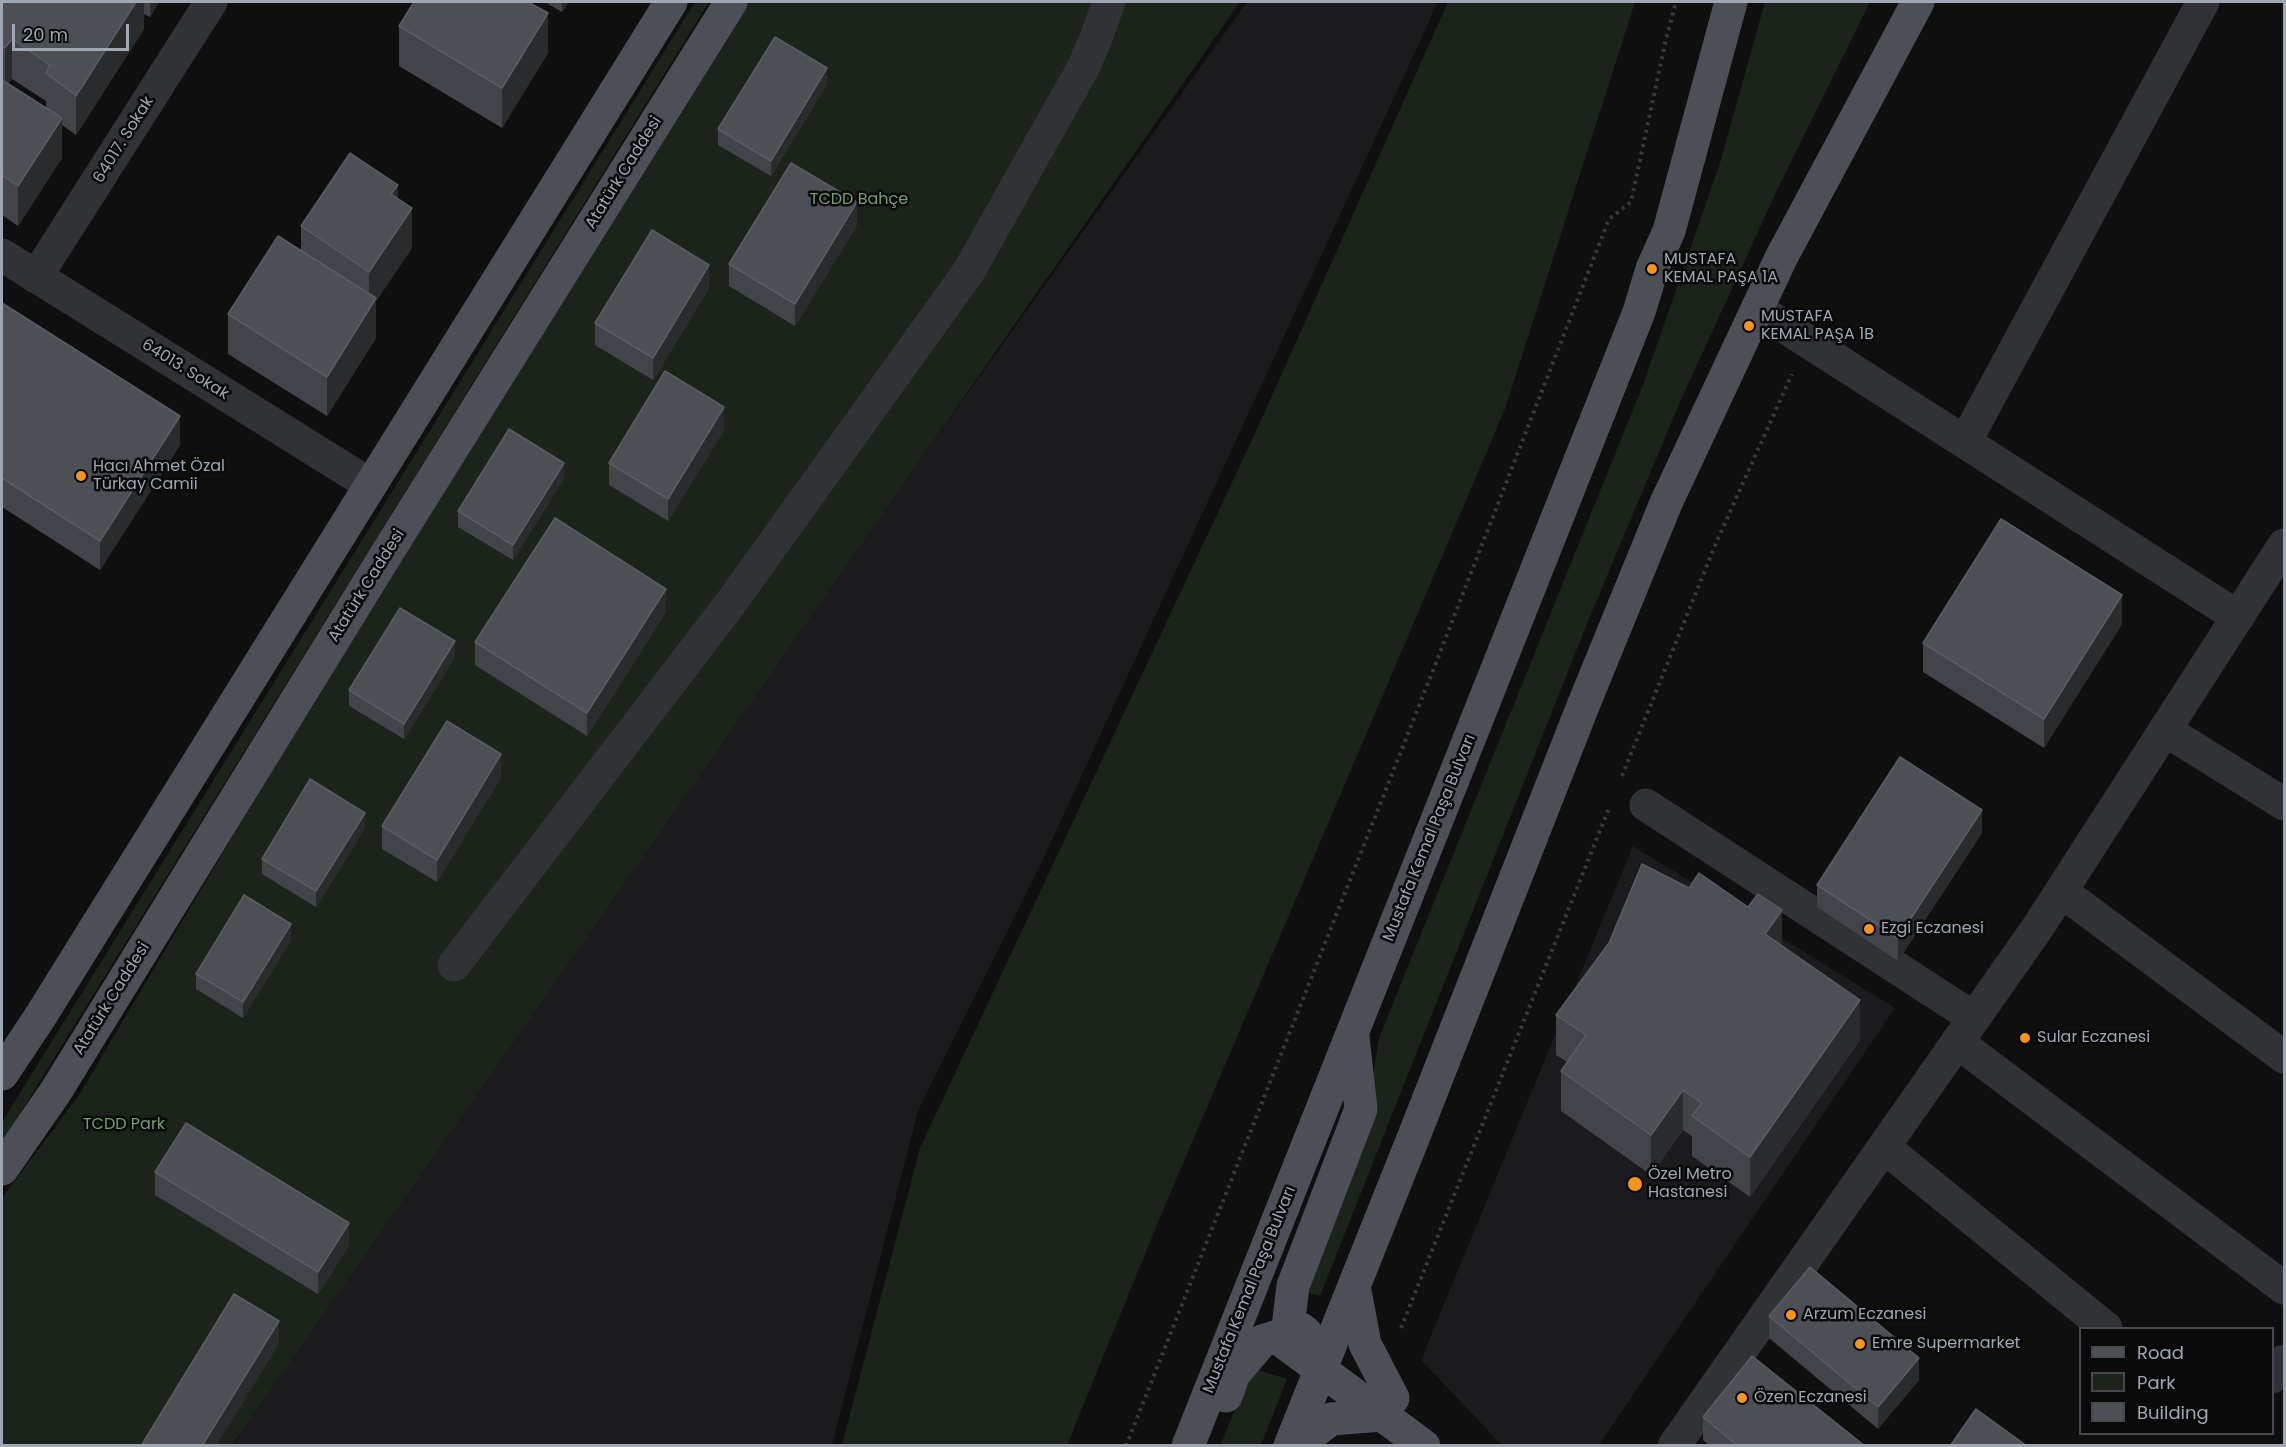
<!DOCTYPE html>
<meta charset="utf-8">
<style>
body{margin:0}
#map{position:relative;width:2286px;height:1447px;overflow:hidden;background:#0f0f10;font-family:Poppins,sans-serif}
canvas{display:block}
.frame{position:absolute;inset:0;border:3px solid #9fa7b2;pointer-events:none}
.legend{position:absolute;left:2079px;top:1327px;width:195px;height:108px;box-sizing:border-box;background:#0a0a0b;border:2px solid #46494e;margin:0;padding:8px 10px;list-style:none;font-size:18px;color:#9fa7b2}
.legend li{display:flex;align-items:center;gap:12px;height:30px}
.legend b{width:30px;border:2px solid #46494e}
.scale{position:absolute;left:12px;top:24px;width:117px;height:27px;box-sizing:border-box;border:3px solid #9fa7b2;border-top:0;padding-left:8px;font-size:18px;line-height:21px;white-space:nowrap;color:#9fa7b2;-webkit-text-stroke:4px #0a0a0b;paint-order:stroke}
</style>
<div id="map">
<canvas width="2286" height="1447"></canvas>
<div class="frame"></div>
<ul class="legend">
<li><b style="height:8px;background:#4c4f55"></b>Road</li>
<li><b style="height:16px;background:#1b231b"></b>Park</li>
<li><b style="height:16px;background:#4c4f54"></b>Building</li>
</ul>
<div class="scale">20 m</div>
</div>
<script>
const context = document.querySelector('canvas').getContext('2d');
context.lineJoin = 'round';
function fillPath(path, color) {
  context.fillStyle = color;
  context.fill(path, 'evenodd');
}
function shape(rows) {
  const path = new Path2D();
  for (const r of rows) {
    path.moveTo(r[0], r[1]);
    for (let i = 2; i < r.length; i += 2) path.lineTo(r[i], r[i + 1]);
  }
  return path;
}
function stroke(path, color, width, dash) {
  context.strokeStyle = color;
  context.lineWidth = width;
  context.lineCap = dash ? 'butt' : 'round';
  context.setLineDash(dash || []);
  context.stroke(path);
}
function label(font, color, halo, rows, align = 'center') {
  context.font = font + ' Poppins,sans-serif';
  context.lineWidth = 5;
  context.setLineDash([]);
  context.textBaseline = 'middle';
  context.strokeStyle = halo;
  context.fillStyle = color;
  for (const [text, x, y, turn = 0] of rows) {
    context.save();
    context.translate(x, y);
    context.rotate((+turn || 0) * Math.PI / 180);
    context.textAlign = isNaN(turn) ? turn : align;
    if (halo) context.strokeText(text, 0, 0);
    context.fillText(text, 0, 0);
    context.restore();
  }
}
fillPath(shape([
 [1247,2,1438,2,1045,855,918,1111,832,1445,232,1446,470,1090],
 [1633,846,1895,1008,1599,1445,1502,1445,1421,1360]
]), '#1b1b1d');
fillPath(shape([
 [695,2,709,2,2,1142,2,1122],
 [749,2,1240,2,232,1445,2,1445,2,1198,79,1095,320,689],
 [1448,2,1635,2,1505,409,1161,1215,1067,1445,842,1445,920,1148,1258,427],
 [1765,2,1870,2,1779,186,1680,402,1586,626,1320,1296,1301,1291,1365,1127,1379,1038,1643,385,1720,163],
 [1252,1368,1287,1379,1261,1445,1220,1446]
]), '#1b231b');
stroke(shape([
 [1622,776,1716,543,1792,374],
 [1401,1328,1609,808],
 [1126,1446,1430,678,1609,219,1631,202,1666,39,1676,2]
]), '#36393d', 4, [3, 4.5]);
stroke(shape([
 [2,255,369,484],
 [36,277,211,2],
 [1757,309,2238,617],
 [1965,442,2203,2],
 [2165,730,2284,804],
 [1646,805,1974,1018],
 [2061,891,2284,1057],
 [454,965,730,604,969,271,1083,68,1096,38,1109,2],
 [1957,1042,2284,1288],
 [1884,1147,2106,1328],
 [2272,1377,2284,1361],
 [1674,1446,2038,927,2284,545]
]), '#303236', 33);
stroke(shape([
 [1353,1037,1361,1109,1293,1286,1286,1344,1424,1446],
 [2,1074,40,1017,671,2],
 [2,1169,56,1091,387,553,731,2],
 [1354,1286,1365,1344,1393,1398],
 [1226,1396,1234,1374,1262,1341,1301,1329,1306,1333],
 [1188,1446,1639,312,1652,269,1669,231,1731,2],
 [1290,1446,1414,1136,1583,706,1666,503,1781,258,1918,2],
 [1296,1446,1331,1419,1382,1415]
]), '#4c4f55', 33);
fillPath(shape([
 [2,2,159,2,150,17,144,14,144,29,76,135,62,125,62,158,18,226,2,215],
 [12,79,46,101,46,108,8,84],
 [545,2,569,2,562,12],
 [399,26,548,53,502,128,399,66],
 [827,84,771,176,718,145,718,129],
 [398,199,412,248,376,301,376,338,327,416,228,354,228,314,301,251,301,226],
 [857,225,795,326,729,286,729,264],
 [709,288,653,380,595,345,595,323],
 [2,303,180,445,100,570,2,507],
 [724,430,668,521,609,485,609,463],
 [564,478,513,560,458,527,458,511],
 [666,612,587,736,475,665,475,642],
 [2122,624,2044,748,1923,672,1923,643],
 [455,657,404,739,349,706,349,690],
 [501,777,437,882,382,849,382,826],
 [365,828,316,907,262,874,262,859],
 [1982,833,1898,961,1817,907,1817,885],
 [291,940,243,1018,196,989,196,974],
 [1782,946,1860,1040,1750,1197,1692,1156,1692,1136,1683,1130,1651,1175,1561,1111,1561,1071,1567,1062,1556,1055,1556,1015],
 [155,1172,349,1245,318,1294,155,1195],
 [1769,1316,1919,1380,1878,1429,1769,1338],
 [1703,1417,1865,1446,1710,1446,1703,1440]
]), '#424449');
fillPath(shape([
 [136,2,144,2,144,29,76,135,76,96],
 [150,2,159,2,150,17],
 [562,2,569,2,562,12],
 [548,13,548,53,502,128,502,88],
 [12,39,12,79,5,87,5,48],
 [827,68,827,84,771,176,771,161],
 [62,118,62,158,18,226,18,186],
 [398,185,398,224,391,194],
 [857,202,857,225,795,326,795,304],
 [412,208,412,248,376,301,376,338,327,416,327,377,369,310,369,272],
 [709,265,709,288,653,380,653,358],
 [724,407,724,430,668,521,668,499],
 [180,416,180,445,100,570,100,541],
 [564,463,564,478,513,560,513,545],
 [666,589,666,612,587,736,587,713],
 [2122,595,2122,624,2044,748,2044,719],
 [455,641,455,657,404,739,404,724],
 [501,754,501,777,437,882,437,860],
 [1982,810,1982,833,1898,961,1898,938],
 [365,813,365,828,316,907,316,891],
 [1782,910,1782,950,1765,934],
 [291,924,291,940,243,1018,243,1002],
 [1860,1000,1860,1040,1750,1197,1750,1157],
 [1683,1090,1683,1130,1651,1175,1651,1135],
 [349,1223,349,1245,318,1294,318,1272],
 [279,1321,279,1344,216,1446,202,1446],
 [1919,1358,1919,1380,1878,1429,1878,1407]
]), '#292b2d');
const building = shape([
 [2,2,136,2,76,96,46,73,50,65,12,39,5,48,2,46,2,2],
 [414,2,528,2,548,13,502,88,399,26,414,2],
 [775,37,827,68,771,161,718,129,775,37],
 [2,80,62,118,18,186,2,175,2,80],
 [350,153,398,185,391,194,412,208,369,272,301,226,350,153],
 [791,163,857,202,795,304,729,264,791,163],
 [652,230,709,265,653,358,595,323,652,230],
 [278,236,376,298,327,377,228,314,278,236],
 [2,303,180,416,100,541,2,478,2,303],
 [665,371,724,407,668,499,609,463,665,371],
 [509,429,564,463,513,545,458,511,509,429],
 [555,518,666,589,587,713,475,642,555,518],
 [2001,519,2122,595,2044,719,1923,643,2001,519],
 [400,608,455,641,404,724,349,690,400,608],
 [447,721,501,754,437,860,382,826,447,721],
 [1900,757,1982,810,1898,938,1817,885,1900,757],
 [310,779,365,813,316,891,262,859,310,779],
 [1642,864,1689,888,1699,873,1748,907,1758,894,1782,910,1765,934,1860,1000,1750,1157,1692,1116,1702,1103,1683,1090,1651,1135,1561,1071,1586,1035,1556,1015,1609,943,1642,864],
 [244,895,291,924,243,1002,196,974,244,895],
 [186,1123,349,1223,318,1272,155,1172,186,1123],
 [1810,1267,1919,1358,1878,1407,1769,1316,1810,1267],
 [234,1294,279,1321,202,1446,141,1446,234,1294],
 [1752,1356,1865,1446,1738,1446,1703,1417,1752,1356],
 [1976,1409,2027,1446,1950,1446,1976,1409]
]);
fillPath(building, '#4c4f54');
stroke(building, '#595d63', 1.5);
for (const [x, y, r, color] of [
 [1652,269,6,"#f79420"],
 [1749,326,6,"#f79420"],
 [81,476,6,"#f79420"],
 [1869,929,6,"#f79420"],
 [2025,1038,6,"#f79420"],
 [1635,1184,8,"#f79420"],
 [1791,1315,6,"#f79420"],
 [1860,1344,6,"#f79420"],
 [1742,1398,6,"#f79420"]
]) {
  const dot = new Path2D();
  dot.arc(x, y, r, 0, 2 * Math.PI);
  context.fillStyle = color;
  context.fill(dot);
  stroke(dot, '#0a0a0b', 2);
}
label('16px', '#9fa7b2', '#0a0a0b', [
 ["64017. Sokak",124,140,-58],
 ["Atatürk Caddesi",624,173,-58],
 ["64013. Sokak",185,370,32],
 ["Atatürk Caddesi",367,586,-58],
 ["Mustafa Kemal Paşa Bulvarı",1430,838,-68],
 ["Atatürk Caddesi",112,999,-58],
 ["Mustafa Kemal Paşa Bulvarı",1250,1290,-68]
]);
label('16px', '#789e75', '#0a0a0b', [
 ["TCDD Bahçe",859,200],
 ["TCDD Park",124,1125]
]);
label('16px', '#9fa7b2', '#0a0a0b', [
 ["MUSTAFA",1664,260],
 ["KEMAL PAŞA 1A",1664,278],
 ["MUSTAFA",1761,317],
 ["KEMAL PAŞA 1B",1761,335],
 ["Hacı Ahmet Özal",93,467],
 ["Türkay Camii",93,485],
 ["Ezgi Eczanesi",1881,929],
 ["Sular Eczanesi",2037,1038],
 ["Özel Metro",1648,1175],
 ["Hastanesi",1648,1193],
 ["Arzum Eczanesi",1803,1315],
 ["Emre Supermarket",1872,1344],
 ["Özen Eczanesi",1754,1398]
], 'left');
</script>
